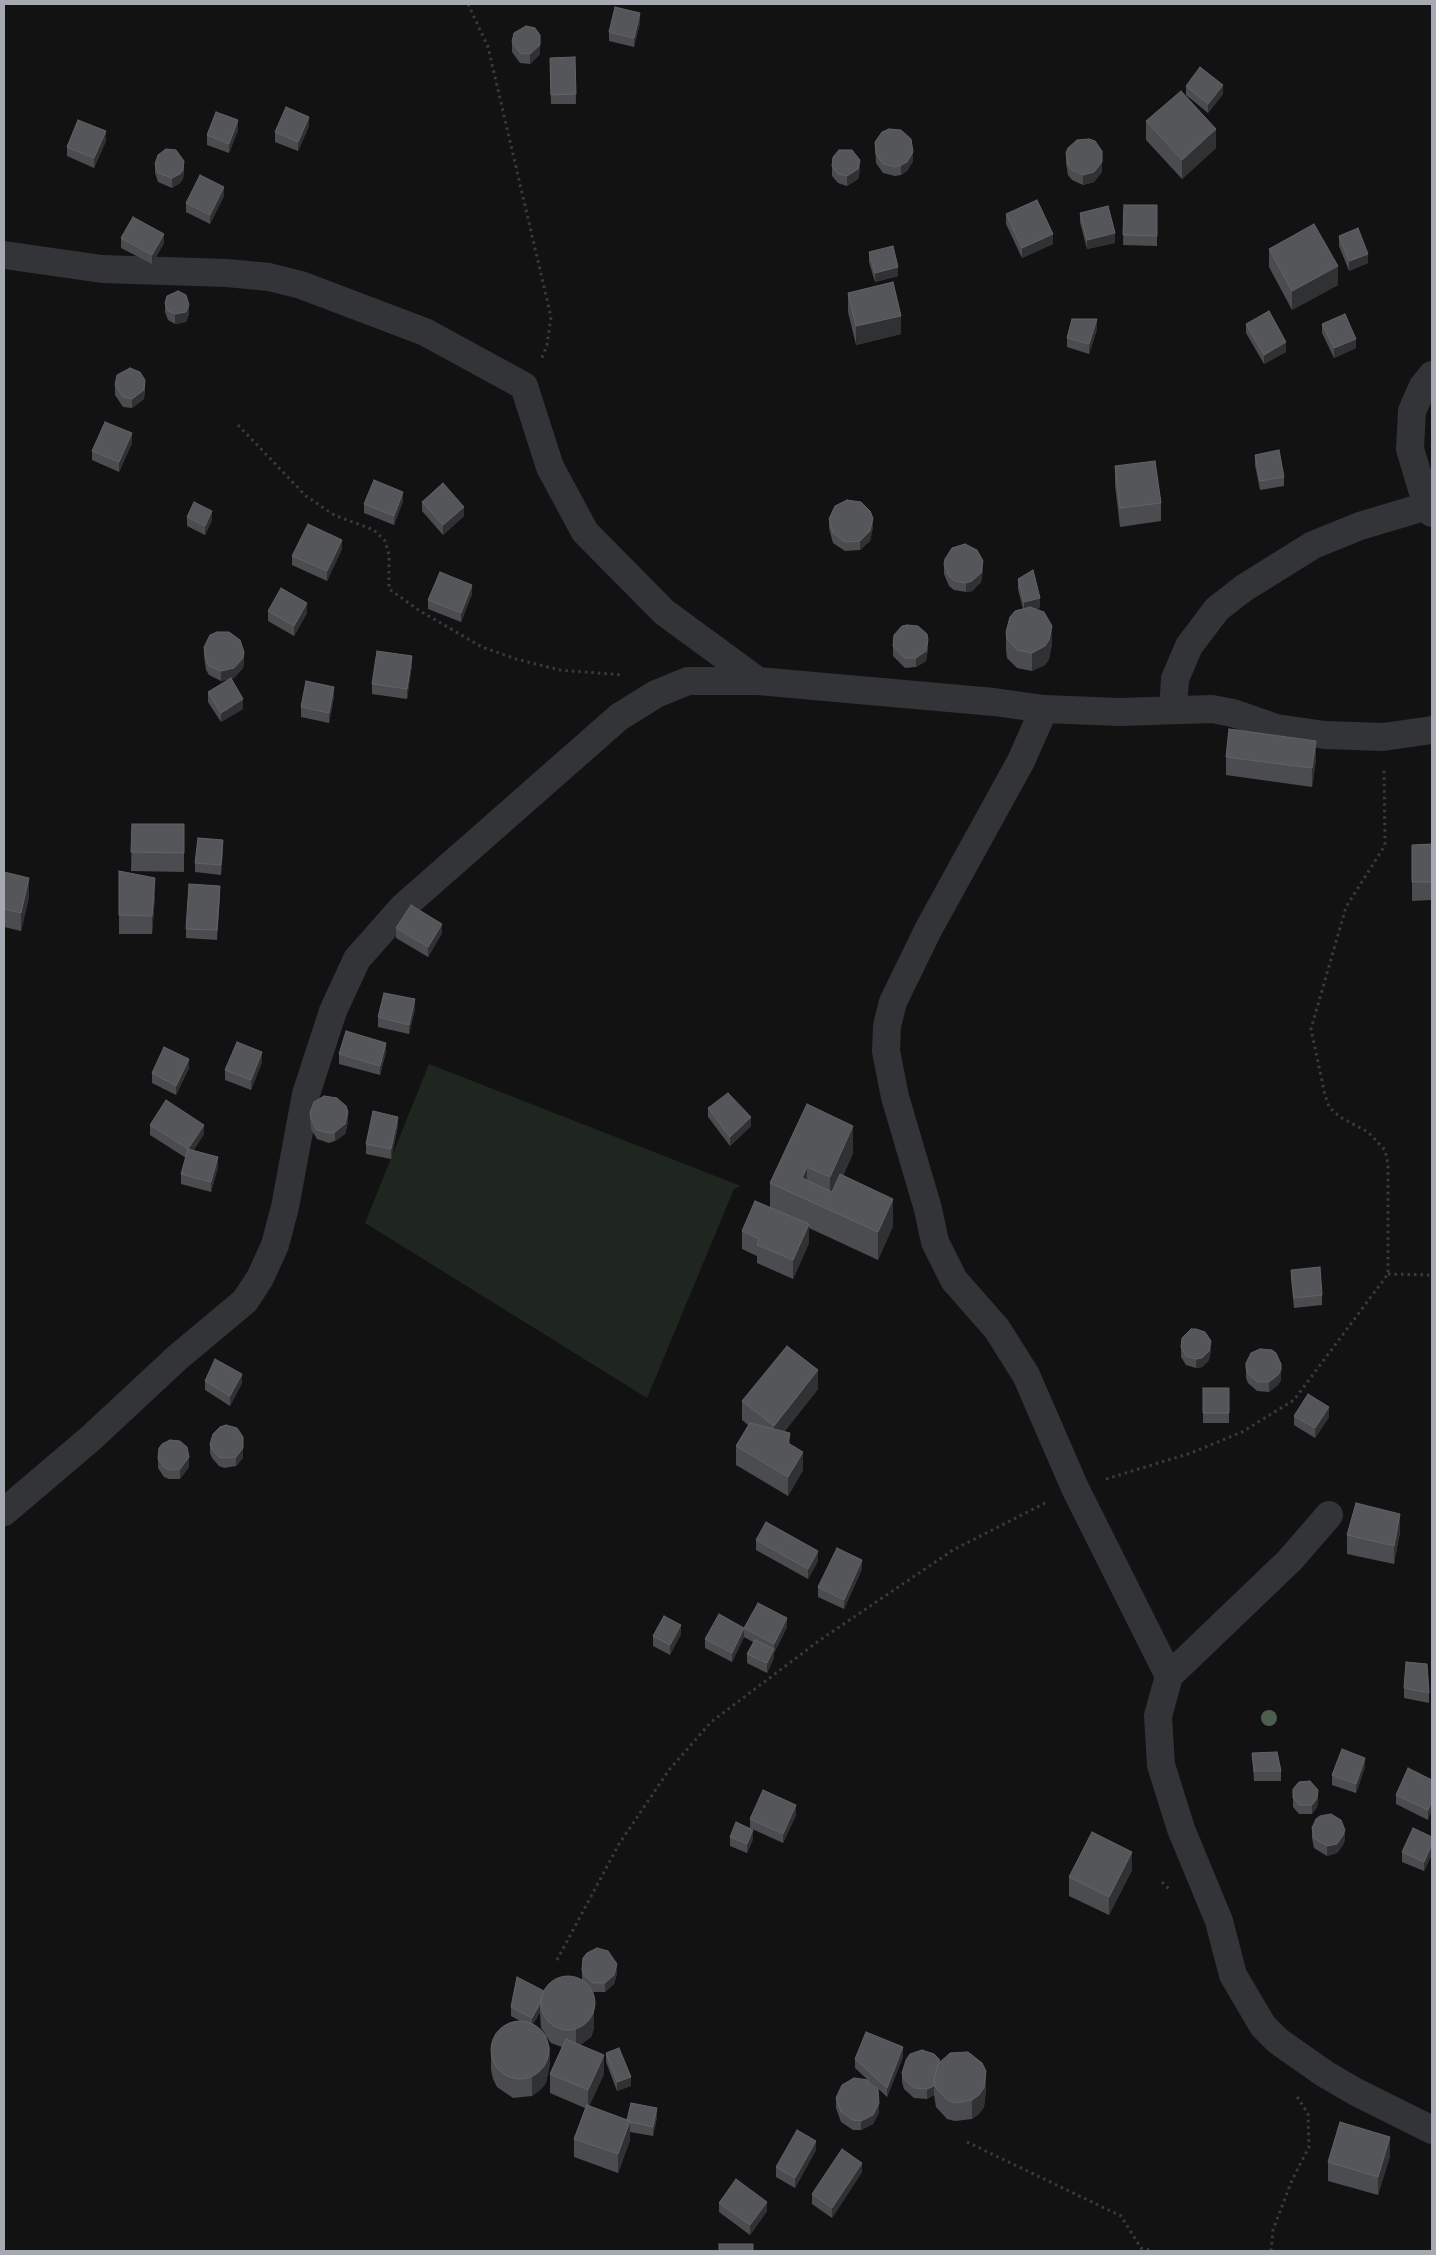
<!DOCTYPE html>
<style>
body{margin:0}
#map{position:relative;width:1436px;height:2255px;overflow:hidden;background:#121213;font-family:"Nunito Sans",sans-serif}
canvas{display:block}
.frame{position:absolute;inset:0;border:5px solid #a5aab2;pointer-events:none}
</style>
<div id="map">
<canvas width="1436" height="2255"></canvas>
<div class="frame"></div>
</div>
<script>
const context = document.querySelector('canvas').getContext('2d');
context.lineJoin = 'round';
function fillPath(path, color) {
  context.fillStyle = color;
  context.fill(path, 'evenodd');
}
function shape(rows) {
  const path = new Path2D();
  for (const r of rows) {
    if (r.length === 3) {
      path.moveTo(r[0] + r[2], r[1]);
      path.arc(r[0], r[1], r[2], 0, 2 * Math.PI);
      continue;
    }
    path.moveTo(r[0], r[1]);
    for (let i = 2; i < r.length; i += 2) path.lineTo(r[i], r[i + 1]);
  }
  return path;
}
function stroke(path, color, width, dash) {
  context.strokeStyle = color;
  context.lineWidth = width;
  context.lineCap = dash ? 'butt' : 'round';
  context.setLineDash(dash || []);
  context.stroke(path);
}
fillPath(shape([
 [429,1064,741,1186,734,1189,647,1398,365,1223]
]), '#1f251f');
stroke(shape([
 [468,4,488,47,551,317,547,345,541,360],
 [238,425,306,496,334,515,374,530,385,541,389,555,389,589,420,611,482,647,516,659,560,670,622,675],
 [1388,1274,1432,1275],
 [1106,1479,1191,1453,1242,1432,1294,1400,1388,1274,1388,1164,1385,1150,1368,1132,1340,1117,1329,1107,1325,1095,1311,1029,1346,907,1385,845,1384,769],
 [1162,1882,1169,1889],
 [557,1960,619,1844,669,1770,711,1722,820,1640,953,1550,1047,1502],
 [967,2142,1121,2216,1141,2248,1154,2251],
 [1271,2251,1273,2230,1292,2180,1309,2147,1308,2114,1296,2095]
]), '#393b3e', 3, [2.5, 4]);
stroke(shape([
 [4,255,102,269,227,273,269,277,301,285,425,332,524,386,550,467,585,532,664,612,758,681],
 [1432,375,1423,386,1412,411,1410,449,1427,506,1432,513],
 [1044,709,1021,761,928,930,893,1002,887,1026,886,1051,895,1097,928,1209,935,1242,954,1280,997,1329,1026,1375,1075,1488,1169,1676],
 [1173,709,1175,679,1189,646,1217,609,1244,588,1313,545,1360,526,1427,506],
 [4,1512,91,1438,178,1357,245,1301,260,1278,275,1245,285,1207,306,1094,333,1011,357,959,403,907,619,717,656,694,688,681,758,681,994,702,1044,709,1120,712,1212,709,1233,713,1276,728,1325,735,1383,737,1432,730],
 [1329,1515,1290,1560,1169,1676,1158,1716,1161,1765,1181,1829,1219,1921,1233,1975,1263,2026,1278,2041,1325,2074,1356,2092,1432,2130]
]), '#333438', 28);
context.fillStyle = '#4d5d4e';
for (const [x, y] of [
 [1269,1718]
]) {
  context.beginPath();
  context.arc(x, y, 8, 0, 2 * Math.PI);
  context.fill();
}
fillPath(shape([
 [640,23,634,47,609,41,609,32],
 [512,42,540,54,530,64,520,63,512,52],
 [575,57,576,104,551,104,550,68],
 [1186,86,1223,94,1208,113,1186,95],
 [1146,121,1216,148,1182,179,1146,140],
 [309,126,298,151,275,142,275,132],
 [238,130,229,153,207,145,207,135],
 [106,141,94,168,67,156,67,147],
 [875,142,913,161,907,171,901,175,895,176,883,173,876,163],
 [1066,153,1102,172,1094,182,1083,185,1072,180,1068,175,1066,163],
 [155,164,184,170,183,179,180,183,172,188,158,182,155,173],
 [832,166,860,170,858,179,847,186,838,183,832,176],
 [224,196,210,224,186,212,186,203],
 [1124,205,1157,205,1157,246,1123,245],
 [1080,213,1115,243,1087,249,1080,222],
 [1006,214,1053,244,1022,258,1006,224],
 [1339,236,1368,263,1349,271,1339,246],
 [121,238,164,243,152,264,121,248],
 [1269,249,1338,285,1292,310,1269,267],
 [869,252,898,276,875,282,869,262],
 [848,293,901,334,856,345,848,312],
 [165,303,189,314,186,322,175,324,168,320,165,312],
 [1246,324,1286,352,1264,364,1246,333],
 [1322,324,1356,348,1334,358,1322,333],
 [1097,329,1089,354,1067,347,1067,338],
 [115,385,145,389,144,399,132,408,123,407,115,395],
 [132,443,119,472,92,460,92,451],
 [1255,455,1284,477,1284,486,1260,490,1255,465],
 [1115,466,1161,503,1161,521,1120,527,1115,485],
 [403,501,394,525,364,513,364,504],
 [422,502,464,516,443,535,422,511],
 [187,517,212,520,205,535,187,526],
 [829,519,873,527,870,541,860,550,845,551,833,543,829,528],
 [342,549,327,581,292,565,292,556],
 [944,565,983,570,981,582,972,591,966,592,954,590,949,586,944,574],
 [1018,579,1040,608,1035,609,1052,644,1049,659,1045,665,1032,671,1017,668,1007,658,1006,650,1006,632,1023,609,1018,589],
 [472,594,461,622,428,609,428,600],
 [268,611,307,613,294,636,268,621],
 [893,646,928,649,926,661,916,667,905,668,893,656],
 [204,647,244,661,243,668,234,678,221,681,209,675,206,670,204,656],
 [412,665,407,699,372,694,372,684],
 [208,692,243,709,221,722,208,702],
 [334,697,329,723,301,717,301,707],
 [1226,757,1316,760,1312,787,1226,775],
 [132,824,184,824,184,872,131,871],
 [1432,844,1432,900,1412,901,1412,845],
 [223,849,221,875,195,872,195,863],
 [119,871,155,896,152,934,119,934],
 [4,872,29,897,21,931,4,927],
 [220,895,217,940,186,938,186,929],
 [396,928,442,933,428,957,396,938],
 [415,1009,409,1034,378,1027,378,1017],
 [386,1052,380,1075,339,1064,339,1054],
 [262,1062,251,1090,225,1080,225,1070],
 [189,1068,176,1095,152,1083,152,1073],
 [807,1104,853,1153,843,1176,893,1226,878,1260,809,1228,809,1243,793,1279,757,1263,757,1256,742,1249,742,1231,770,1208,770,1183],
 [708,1108,751,1126,730,1146,708,1117],
 [310,1113,348,1122,345,1134,335,1141,329,1143,317,1139,311,1129],
 [150,1125,204,1134,193,1151,218,1167,211,1192,181,1184,181,1174,186,1158,150,1135],
 [398,1126,391,1159,366,1154,366,1144],
 [1291,1270,1322,1295,1322,1305,1294,1308,1291,1279],
 [1181,1347,1211,1350,1209,1360,1202,1367,1196,1368,1186,1365,1181,1357],
 [1246,1363,1281,1380,1278,1385,1269,1392,1257,1391,1248,1383,1246,1378],
 [205,1381,242,1383,230,1406,205,1390],
 [1203,1388,1229,1388,1229,1423,1203,1423],
 [818,1389,784,1432,803,1470,788,1496,736,1465,736,1446,748,1425,742,1420,742,1401],
 [1294,1416,1329,1417,1315,1438,1294,1425],
 [243,1437,243,1458,236,1466,224,1468,219,1466,212,1458,210,1453,210,1444],
 [158,1459,189,1467,180,1479,169,1479,164,1477,158,1468],
 [1400,1532,1394,1564,1347,1554,1347,1535],
 [756,1540,818,1561,808,1579,756,1550],
 [862,1569,844,1609,818,1597,818,1587],
 [787,1627,774,1653,774,1658,767,1673,747,1663,747,1654,753,1642,744,1637,732,1662,705,1648,705,1639,744,1628],
 [681,1634,670,1655,653,1646,653,1636],
 [1404,1688,1429,1693,1429,1703,1404,1698],
 [1252,1753,1281,1771,1281,1781,1254,1781],
 [1365,1767,1356,1793,1332,1785,1332,1775],
 [1432,1780,1428,1820,1396,1804,1396,1795],
 [1293,1789,1318,1799,1317,1807,1312,1814,1299,1814,1293,1807],
 [796,1815,783,1843,750,1828,750,1819],
 [1312,1828,1345,1839,1343,1845,1337,1853,1327,1856,1314,1848,1312,1838],
 [730,1837,753,1839,747,1853,730,1846],
 [1432,1837,1432,1854,1424,1871,1402,1862,1402,1852],
 [1132,1870,1109,1915,1069,1896,1069,1877],
 [582,1970,617,1973,614,1984,605,1992,593,1992,594,2028,591,2037,580,2045,604,2074,589,2106,627,2120,657,2117,653,2136,630,2132,630,2140,618,2173,574,2157,574,2139,585,2108,550,2093,550,2074,562,2047,551,2043,546,2036,550,2063,546,2083,540,2090,532,2096,513,2098,497,2087,493,2079,491,2070,491,2051,520,2021,511,2016,511,2007,582,1979],
 [540,2012,541,2028,546,2035,533,2024],
 [606,2053,631,2086,617,2091,606,2062],
 [903,2057,887,2097,869,2080,879,2112,873,2124,861,2130,853,2130,841,2122,836,2108,836,2098,868,2080,855,2068,855,2059],
 [940,2062,986,2089,984,2107,979,2114,972,2119,955,2121,947,2119,936,2107,934,2095,927,2099,914,2098,904,2089,902,2082,902,2073],
 [816,2150,795,2188,776,2177,776,2167],
 [1390,2156,1378,2195,1328,2181,1328,2162],
 [862,2172,832,2218,812,2204,812,2194],
 [719,2203,767,2211,750,2235,719,2212]
]), '#4b4c4f');
fillPath(shape([
 [640,13,640,23,634,47,634,38],
 [540,45,540,54,530,64,530,54],
 [1223,85,1223,94,1208,113,1208,104],
 [309,117,309,126,298,151,298,142],
 [238,120,238,130,229,153,229,144],
 [1216,129,1216,148,1182,179,1182,160],
 [106,131,106,141,94,168,94,158],
 [913,152,913,161,907,171,901,175,901,165],
 [860,160,860,170,858,179,847,186,847,176],
 [184,161,183,179,180,183,172,188,172,178],
 [1102,162,1102,172,1094,182,1083,185,1083,175],
 [224,187,224,196,210,224,210,215],
 [1115,233,1115,243,1087,249,1087,240],
 [164,234,164,243,152,264,152,255],
 [1053,234,1053,244,1022,258,1022,248],
 [1368,254,1368,263,1349,271,1349,261],
 [1338,266,1338,285,1292,310,1292,291],
 [898,267,898,276,875,282,875,273],
 [189,305,189,314,186,322,175,324,175,314],
 [901,316,901,334,856,345,856,326],
 [1097,319,1097,329,1089,354,1089,344],
 [1356,339,1356,348,1334,358,1334,348],
 [1286,342,1286,352,1264,364,1264,355],
 [145,380,144,399,132,408,132,399],
 [132,433,132,443,119,472,119,462],
 [403,492,403,501,394,525,394,516],
 [464,507,464,516,443,535,443,525],
 [212,511,212,520,205,535,205,526],
 [873,518,873,527,870,541,860,550,860,541],
 [342,540,342,549,327,581,327,571],
 [983,561,983,570,981,582,972,591,966,592,966,583],
 [472,585,472,594,461,622,461,613],
 [1040,598,1040,608,1024,612,1024,602],
 [307,603,307,613,294,636,294,626],
 [1052,626,1052,644,1049,659,1045,665,1032,671,1032,653],
 [928,640,928,649,926,661,916,667,916,658],
 [244,652,244,661,243,668,234,678,221,681,221,671],
 [412,656,412,665,407,699,407,689],
 [334,687,334,697,329,723,329,713],
 [243,699,243,709,221,722,221,713],
 [1316,741,1316,760,1312,787,1312,768],
 [223,840,223,849,221,875,221,865],
 [29,878,29,897,21,931,21,913],
 [155,878,155,896,152,934,152,916],
 [442,924,442,933,428,957,428,947],
 [415,999,415,1009,409,1034,409,1025],
 [386,1043,386,1052,380,1075,380,1066],
 [262,1052,262,1062,251,1090,251,1080],
 [189,1059,189,1068,176,1095,176,1086],
 [348,1112,348,1122,345,1134,335,1141,335,1132],
 [398,1117,398,1126,391,1159,391,1149],
 [751,1117,751,1126,730,1146,730,1137],
 [204,1125,204,1134,188,1159,188,1149],
 [853,1126,853,1153,830,1205,830,1177],
 [218,1157,218,1167,211,1192,211,1182],
 [807,1167,807,1195,802,1178],
 [893,1199,893,1226,878,1260,878,1232],
 [809,1224,809,1243,793,1279,793,1260],
 [1211,1341,1211,1350,1209,1360,1202,1367,1196,1368,1196,1359],
 [818,1370,818,1389,774,1444,774,1426],
 [1281,1370,1281,1380,1278,1385,1269,1392,1269,1382],
 [242,1374,242,1383,230,1406,230,1396],
 [1329,1407,1329,1417,1315,1438,1315,1428],
 [790,1433,790,1452,788,1443],
 [243,1448,243,1458,236,1466,236,1457],
 [803,1452,803,1470,788,1496,788,1477],
 [189,1457,189,1467,180,1479,180,1469],
 [1400,1514,1400,1532,1394,1564,1394,1546],
 [818,1551,818,1561,808,1579,808,1569],
 [862,1560,862,1569,844,1609,844,1600],
 [787,1618,787,1627,774,1653,774,1658,767,1673,767,1663,774,1649,774,1644],
 [681,1625,681,1634,670,1655,670,1645],
 [744,1628,744,1637,732,1662,732,1653],
 [1365,1758,1365,1767,1356,1793,1356,1784],
 [1318,1790,1317,1807,1312,1814,1312,1805],
 [1432,1801,1432,1810,1428,1820,1428,1810],
 [796,1805,796,1815,783,1843,783,1834],
 [753,1830,753,1839,747,1853,747,1844],
 [1345,1830,1345,1839,1343,1845,1337,1853,1327,1856,1327,1846],
 [1432,1844,1432,1854,1424,1871,1424,1862],
 [1132,1852,1132,1870,1109,1915,1109,1897],
 [617,1964,617,1973,614,1984,605,1992,605,1983],
 [540,2002,540,2012,532,2027,532,2018],
 [594,2010,594,2028,591,2037,576,2048,576,2029],
 [550,2045,550,2063,546,2083,540,2090,532,2096,532,2077],
 [903,2047,903,2057,887,2097,887,2088],
 [604,2055,604,2074,588,2109,588,2090],
 [986,2071,986,2089,984,2107,979,2114,972,2119,972,2100],
 [631,2077,631,2086,617,2091,617,2082],
 [934,2086,934,2095,927,2099,927,2089],
 [879,2103,879,2112,873,2124,861,2130,861,2121],
 [657,2108,657,2117,653,2136,653,2127],
 [630,2121,630,2140,618,2173,618,2154],
 [1390,2137,1390,2156,1378,2195,1378,2177],
 [816,2141,816,2150,795,2188,795,2178],
 [862,2163,862,2172,832,2218,832,2208],
 [767,2202,767,2211,750,2235,750,2225]
]), '#303133');
const building = shape([
 [615,7,640,13,634,38,609,32,615,7],
 [526,26,535,28,540,35,540,45,530,54,520,53,512,42,514,33,526,26],
 [575,57,576,94,551,95,550,58,575,57],
 [1200,67,1223,85,1208,104,1186,86,1200,67],
 [1181,91,1216,129,1182,160,1146,121,1181,91],
 [286,107,309,117,298,142,275,132,286,107],
 [216,112,238,120,229,144,207,135,216,112],
 [78,120,106,131,94,158,67,147,78,120],
 [889,129,901,130,911,139,913,152,907,162,901,165,895,167,883,164,876,154,875,142,882,132,889,129],
 [1089,139,1095,141,1102,151,1102,162,1094,172,1083,175,1072,170,1068,165,1066,153,1068,148,1077,140,1089,139],
 [166,149,176,150,184,161,183,170,180,174,172,178,158,173,155,164,158,155,166,149],
 [839,150,852,150,860,160,858,169,847,176,838,174,832,166,833,157,839,150],
 [200,175,224,187,210,215,186,203,200,175],
 [1037,200,1053,234,1022,248,1006,214,1037,200],
 [1124,205,1157,205,1157,236,1123,235,1124,205],
 [1108,206,1115,233,1087,240,1080,213,1108,206],
 [133,217,164,234,152,255,121,238,133,217],
 [1314,224,1338,266,1292,291,1269,249,1314,224],
 [1358,228,1368,254,1349,261,1339,236,1358,228],
 [893,246,898,267,875,273,869,252,893,246],
 [893,282,901,316,856,326,848,293,893,282],
 [178,291,186,295,189,305,186,312,175,314,168,311,165,303,167,296,178,291],
 [1269,311,1286,342,1264,355,1246,324,1269,311],
 [1345,314,1356,339,1334,348,1322,324,1345,314],
 [1072,319,1097,319,1089,344,1067,338,1072,319],
 [130,368,140,372,145,380,144,390,132,399,123,397,115,385,117,375,130,368],
 [105,422,132,433,119,462,92,451,105,422],
 [1279,450,1284,477,1260,481,1255,455,1279,450],
 [1155,461,1161,503,1120,508,1115,466,1155,461],
 [374,480,403,492,394,516,364,504,374,480],
 [443,483,464,507,443,525,422,502,443,483],
 [847,500,861,502,870,511,873,518,870,531,860,541,845,542,833,533,829,519,835,506,847,500],
 [194,502,212,511,205,526,187,517,194,502],
 [308,524,342,540,327,571,292,556,308,524],
 [965,544,977,550,983,561,981,573,972,581,966,583,954,581,949,576,944,565,945,559,952,548,965,544],
 [1033,570,1040,598,1024,602,1018,579,1033,570],
 [440,572,472,585,461,613,428,600,440,572],
 [281,588,307,603,294,626,268,611,281,588],
 [1030,607,1044,612,1052,626,1049,640,1045,646,1032,653,1017,650,1007,639,1006,632,1010,617,1015,611,1030,607],
 [907,625,918,626,927,634,928,640,926,651,916,658,905,658,893,646,894,635,902,626,907,625],
 [217,632,229,632,240,640,244,652,243,658,234,668,221,671,209,666,206,660,204,647,210,635,217,632],
 [377,651,412,656,407,689,372,684,377,651],
 [231,678,243,699,221,713,208,692,231,678],
 [306,681,334,687,329,713,301,707,306,681],
 [1229,729,1316,741,1312,768,1226,757,1229,729],
 [132,824,184,824,184,853,131,852,132,824],
 [198,838,223,840,221,865,195,863,198,838],
 [1432,844,1432,882,1412,882,1412,845,1432,844],
 [119,871,155,878,152,916,119,915,119,871],
 [4,872,29,878,21,913,4,909,4,872],
 [189,884,220,886,217,930,186,929,189,884],
 [411,905,442,924,428,947,396,928,411,905],
 [384,993,415,999,409,1025,378,1017,384,993],
 [346,1031,386,1043,380,1066,339,1054,346,1031],
 [237,1042,262,1052,251,1080,225,1070,237,1042],
 [164,1047,189,1059,176,1086,152,1073,164,1047],
 [728,1093,751,1117,730,1137,708,1108,728,1093],
 [324,1096,337,1098,346,1106,348,1112,345,1124,335,1132,329,1133,317,1130,311,1119,310,1113,314,1102,324,1096],
 [166,1100,204,1125,188,1149,218,1157,211,1182,181,1174,188,1149,150,1125,166,1100],
 [807,1104,853,1126,830,1177,807,1167,802,1178,832,1192,840,1174,893,1199,878,1232,770,1183,807,1104],
 [373,1111,398,1117,391,1149,366,1144,373,1111],
 [755,1201,809,1224,793,1260,757,1245,759,1239,742,1231,755,1201],
 [1320,1267,1322,1295,1294,1298,1291,1270,1320,1267],
 [1191,1329,1196,1329,1205,1332,1211,1341,1209,1351,1202,1358,1196,1359,1186,1356,1181,1347,1182,1338,1191,1329],
 [787,1346,818,1370,774,1426,742,1401,787,1346],
 [1260,1349,1272,1350,1276,1353,1281,1364,1281,1370,1278,1375,1269,1382,1257,1382,1248,1374,1246,1368,1246,1363,1251,1353,1260,1349],
 [215,1359,242,1374,230,1396,205,1381,215,1359],
 [1203,1388,1229,1388,1229,1413,1203,1413,1203,1388],
 [1308,1394,1329,1407,1315,1428,1294,1416,1308,1394],
 [750,1423,790,1433,788,1443,803,1452,788,1477,736,1446,750,1423],
 [226,1425,237,1428,243,1437,243,1448,236,1457,224,1458,219,1457,212,1449,210,1444,213,1434,220,1427,226,1425],
 [170,1440,180,1441,187,1447,189,1457,180,1469,169,1470,164,1467,158,1459,159,1448,162,1444,170,1440],
 [1356,1503,1400,1514,1394,1546,1347,1535,1356,1503],
 [766,1522,818,1551,808,1569,756,1540,766,1522],
 [837,1548,862,1560,844,1600,818,1587,837,1548],
 [758,1603,787,1618,774,1644,744,1628,758,1603],
 [719,1614,744,1628,732,1653,705,1639,719,1614],
 [664,1616,681,1625,670,1645,653,1636,664,1616],
 [755,1640,774,1649,767,1663,747,1654,755,1640],
 [1406,1662,1427,1664,1429,1693,1404,1688,1406,1662],
 [1342,1749,1365,1758,1356,1784,1332,1775,1342,1749],
 [1277,1752,1281,1771,1254,1771,1252,1753,1277,1752],
 [1408,1768,1432,1780,1432,1801,1428,1810,1396,1795,1408,1768],
 [1310,1781,1318,1790,1317,1798,1312,1805,1299,1805,1293,1798,1293,1789,1299,1782,1310,1781],
 [763,1790,796,1805,783,1834,750,1819,763,1790],
 [1331,1814,1341,1820,1345,1830,1343,1835,1337,1844,1327,1846,1314,1838,1312,1828,1316,1819,1320,1816,1331,1814],
 [736,1822,753,1830,747,1844,730,1837,736,1822],
 [1413,1828,1432,1837,1432,1844,1424,1862,1402,1852,1413,1828],
 [1092,1832,1132,1852,1109,1897,1069,1877,1092,1832],
 [597,1948,608,1951,617,1964,614,1975,605,1983,593,1983,584,1975,582,1970,583,1958,587,1953,597,1948],
 [568,2003,27],
 [517,1977,544,1991,540,2000,541,2002,532,2018,511,2007,517,1977],
 [520,2050,29],
 [866,2032,903,2047,887,2088,855,2059,866,2032],
 [566,2039,604,2055,588,2090,550,2074,566,2039],
 [619,2048,631,2077,617,2082,606,2053,619,2048],
 [922,2050,934,2054,939,2059,940,2062,938,2064,934,2080,934,2086,927,2089,914,2088,904,2079,902,2073,906,2060,910,2054,922,2050],
 [968,2052,982,2063,986,2071,984,2088,979,2095,972,2100,955,2103,947,2100,936,2088,934,2080,938,2064,950,2053,968,2052],
 [854,2078,868,2080,878,2089,879,2103,873,2115,861,2121,853,2120,841,2112,836,2098,842,2085,854,2078],
 [631,2103,657,2108,653,2127,630,2122,630,2121,627,2120,631,2103],
 [587,2105,630,2121,618,2154,574,2139,587,2105],
 [1340,2122,1390,2137,1378,2177,1328,2162,1340,2122],
 [797,2130,816,2141,795,2178,776,2167,797,2130],
 [842,2149,862,2163,832,2208,812,2194,842,2149],
 [736,2179,767,2202,750,2225,719,2203,736,2179],
 [719,2244,753,2244,753,2251,719,2251,719,2244]
]);
fillPath(building, '#54565a');
stroke(building, '#616368', 1);
</script>
